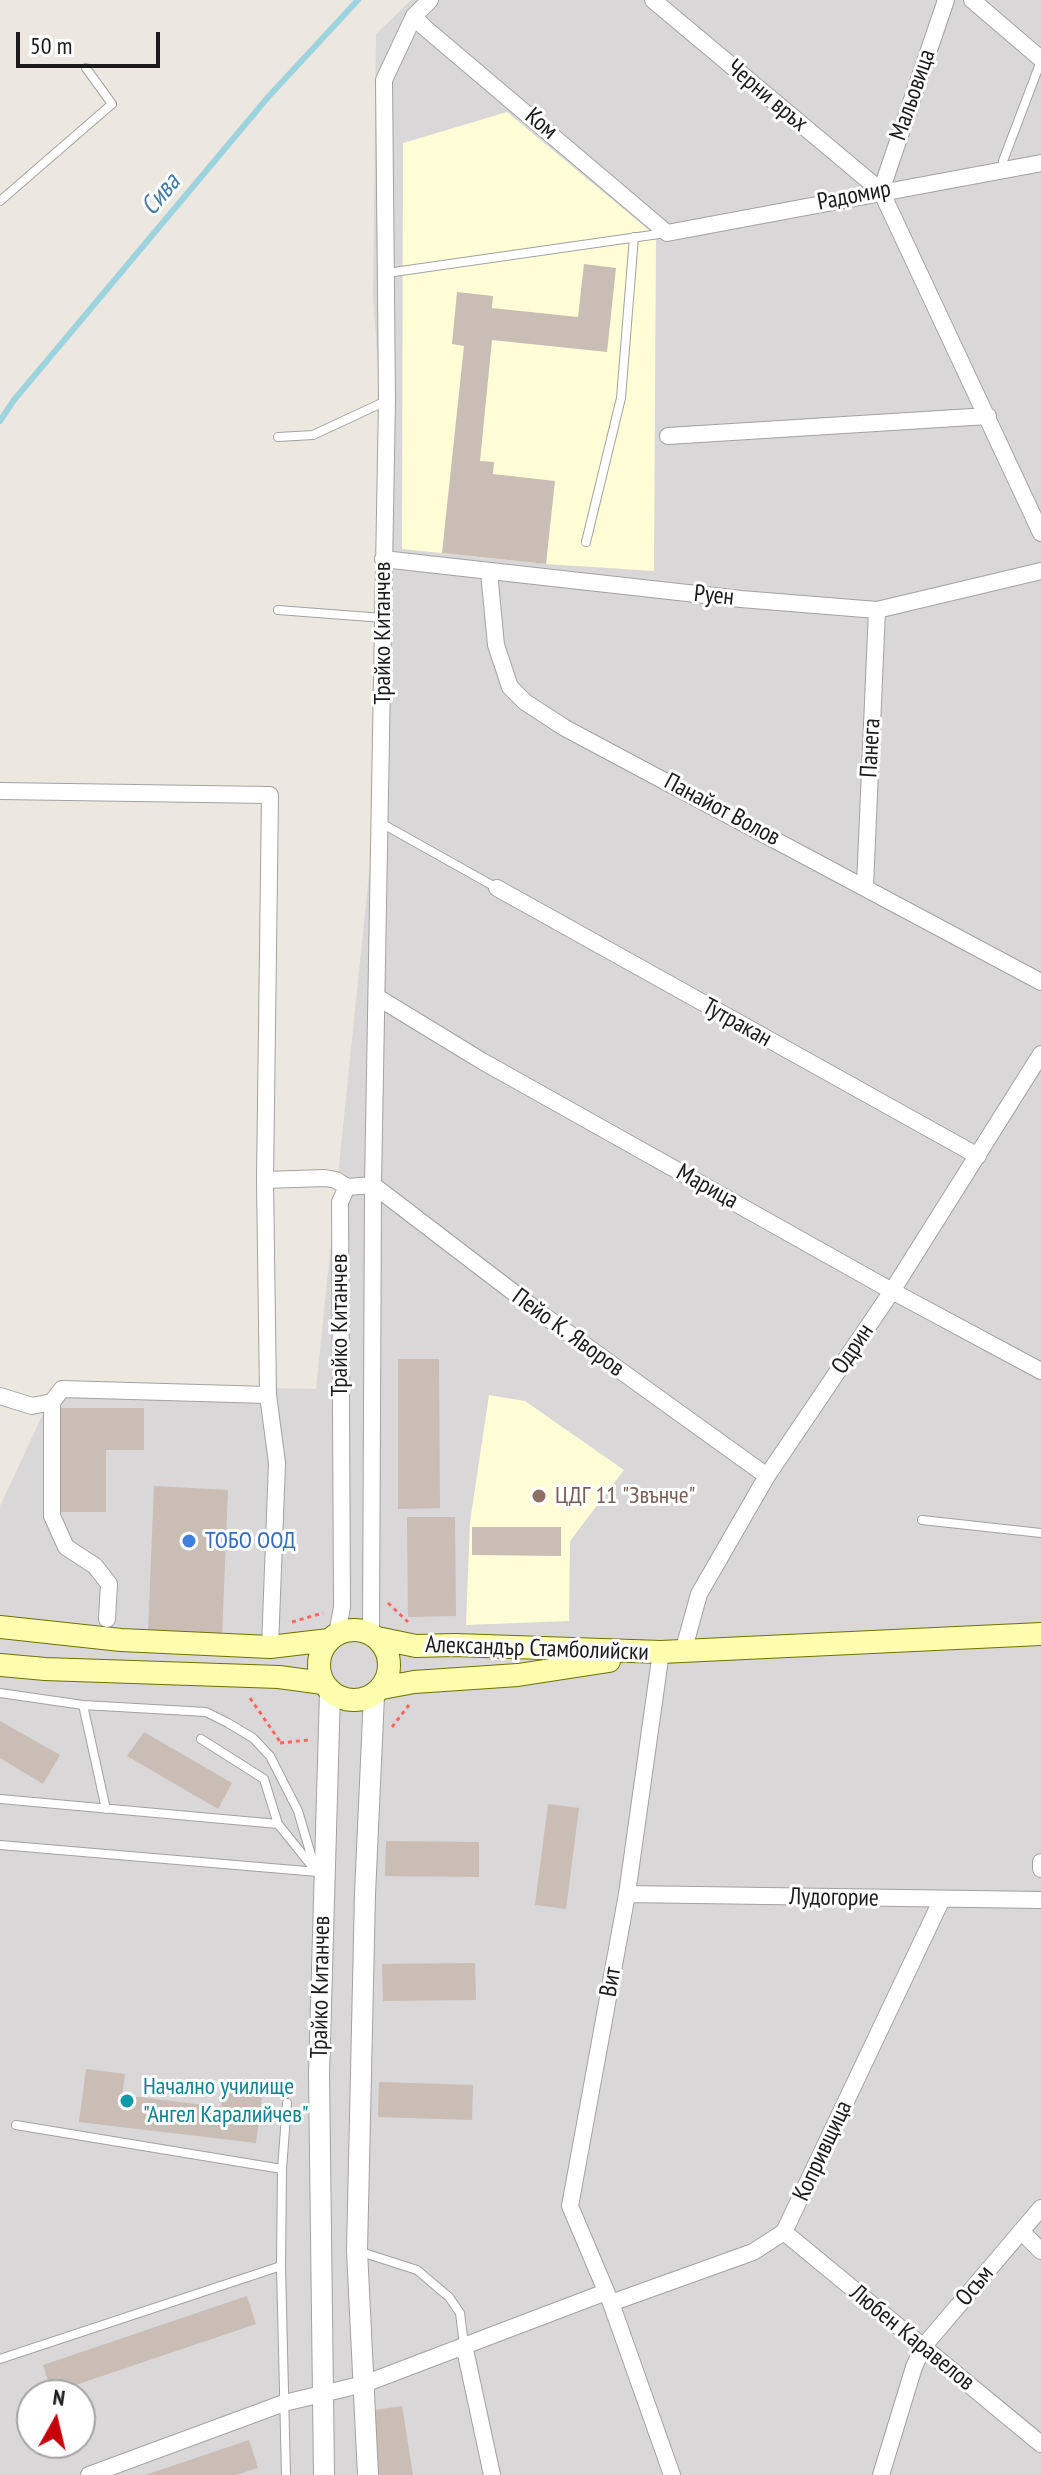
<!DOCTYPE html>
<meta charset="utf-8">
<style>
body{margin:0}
#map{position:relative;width:1041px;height:2475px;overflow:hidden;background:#ede8df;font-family:"PT Sans Narrow",sans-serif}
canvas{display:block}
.north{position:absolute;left:16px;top:2379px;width:80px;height:80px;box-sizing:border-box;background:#fff;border:2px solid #a4a4a4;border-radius:50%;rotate:8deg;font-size:22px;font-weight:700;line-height:32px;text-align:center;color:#1b1b1b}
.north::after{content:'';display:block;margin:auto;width:28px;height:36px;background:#c5000b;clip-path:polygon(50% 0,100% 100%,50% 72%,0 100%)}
.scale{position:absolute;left:16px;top:32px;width:144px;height:36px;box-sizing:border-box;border:4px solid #1b1b1b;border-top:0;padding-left:10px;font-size:24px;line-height:28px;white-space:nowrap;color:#1b1b1b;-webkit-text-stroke:6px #fff;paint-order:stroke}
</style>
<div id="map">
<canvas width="1041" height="2475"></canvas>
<div class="north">N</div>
<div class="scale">50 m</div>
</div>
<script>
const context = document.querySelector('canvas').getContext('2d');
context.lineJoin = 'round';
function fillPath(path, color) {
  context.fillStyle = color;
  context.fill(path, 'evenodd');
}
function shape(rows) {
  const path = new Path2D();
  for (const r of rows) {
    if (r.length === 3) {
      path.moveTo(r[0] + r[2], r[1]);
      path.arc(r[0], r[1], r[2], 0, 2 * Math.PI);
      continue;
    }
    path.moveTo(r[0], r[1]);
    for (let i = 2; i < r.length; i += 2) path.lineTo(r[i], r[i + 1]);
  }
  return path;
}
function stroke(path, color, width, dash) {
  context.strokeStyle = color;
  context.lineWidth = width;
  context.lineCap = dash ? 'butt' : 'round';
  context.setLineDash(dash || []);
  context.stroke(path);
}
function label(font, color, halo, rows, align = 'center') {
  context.font = font + ' "PT Sans Narrow",sans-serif';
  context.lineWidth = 6;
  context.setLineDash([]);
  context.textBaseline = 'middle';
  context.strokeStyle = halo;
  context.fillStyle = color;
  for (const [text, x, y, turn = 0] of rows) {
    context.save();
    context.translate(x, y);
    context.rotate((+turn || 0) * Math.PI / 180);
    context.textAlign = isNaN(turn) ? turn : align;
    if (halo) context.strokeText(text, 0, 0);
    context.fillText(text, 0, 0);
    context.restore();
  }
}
fillPath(shape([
 [411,0,1041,0,1041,2475,0,2475,0,1506,57,1384,316,1389,372,845,392,572,373,297,376,34],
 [32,2395,80,2395,80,2443,32,2443]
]), '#d9d7d8');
fillPath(shape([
 [507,112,656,236,654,571,546,564,402,549,403,143],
 [489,1395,525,1401,624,1470,570,1541,569,1621,466,1625,470,1522]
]), '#fffdd6');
stroke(shape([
 [0,421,14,400,269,96,358,0]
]), '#9cd3df', 6);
fillPath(shape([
 [584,264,616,268,607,352,492,340,480,461,494,462,493,474,555,481,546,564,442,553,464,346,452,344,457,292,493,296,492,308,578,317],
 [398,1359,439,1359,440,1508,398,1509],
 [61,1408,144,1408,144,1450,106,1450,106,1512,61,1512],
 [154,1486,228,1490,222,1636,148,1632],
 [407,1517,455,1517,456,1616,408,1617],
 [472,1527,561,1527,561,1556,472,1555],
 [0,1721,60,1755,43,1784,0,1758],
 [144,1732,232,1783,218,1809,127,1756],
 [548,1804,579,1808,566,1909,535,1905],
 [386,1841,479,1842,479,1877,385,1876],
 [475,1963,476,2000,383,2001,382,1964],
 [86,2069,125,2074,122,2095,221,2107,224,2084,263,2089,256,2143,79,2122],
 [379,2082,473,2085,472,2120,378,2117],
 [247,2296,256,2324,52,2393,43,2365],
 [402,2406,413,2475,378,2475,368,2411],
 [249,2440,258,2468,236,2475,145,2475]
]), '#c9bdb5');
const service = shape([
 [1004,170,1003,161,1041,61],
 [0,201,112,104,86,68],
 [387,273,666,233],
 [278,437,313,435,386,401],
 [586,542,621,398,634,237],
 [278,610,383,618],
 [381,823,497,888],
 [922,1520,1041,1533],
 [0,1693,83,1705,206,1712,228,1723,253,1738,270,1756,298,1811,316,1872],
 [83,1705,106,1809],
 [201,1739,264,1779,278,1824,311,1865],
 [0,1799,278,1824],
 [0,1845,318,1872],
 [16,2125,282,2169],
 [358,2251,417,2270,449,2297,460,2313,464,2345],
 [0,2359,281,2266],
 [286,2475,281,2266,282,2169,287,2103]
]);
const minor = shape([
 [653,0,881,191,1041,533],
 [972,0,1041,59],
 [414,16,424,27,667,233,1041,163],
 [881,191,946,0],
 [668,436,988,416],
 [383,559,741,599,877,610,1041,571],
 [489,572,496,645,510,687,525,702,565,728,1041,982],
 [0,791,270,795,265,1180,268,1395,277,1463,270,1647],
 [865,886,877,610],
 [497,888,978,1156],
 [377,997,482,1061,892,1291,1041,1371],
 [265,1180,325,1178,336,1180,347,1187],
 [373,1185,543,1315,767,1476],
 [0,1396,32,1406,52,1402,52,1516,66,1547,95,1566,109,1584,107,1619],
 [52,1402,62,1389,268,1395],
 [337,1634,342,1607,340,1202,347,1187,373,1185],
 [371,1635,373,1185,387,400,384,80,414,16,430,0],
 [661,1652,627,1894,570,2206,611,2303,672,2475],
 [683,1652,699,1594,767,1476,892,1291,1041,1054],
 [1041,1862,1041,1869],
 [627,1894,1041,1900],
 [1021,2231,1041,2251],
 [784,2232,1041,2444],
 [611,2303,753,2252,784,2232,942,1899],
 [464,2345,492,2475],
 [89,2475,284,2403,364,2384,606,2292],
 [881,2475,914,2367,923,2347,1041,2208]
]);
const tertiary = shape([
 [324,2475,319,2074,330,1692],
 [368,2475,357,2251,365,1894,374,1695]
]);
const secondary = shape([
 [0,1627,121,1640,270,1647,329,1640],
 [354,1665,35],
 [377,1638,416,1646,455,1645,661,1652,1041,1634],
 [0,1665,45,1669,279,1677,323,1683],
 [382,1688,414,1682,518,1675,609,1661]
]);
stroke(service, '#a2a2a2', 10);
stroke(minor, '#a2a2a2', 18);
stroke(tertiary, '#a2a2a2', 22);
stroke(secondary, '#6d7300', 24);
stroke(shape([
 [388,1603,408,1622],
 [292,1622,323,1613],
 [250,1698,281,1743],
 [392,1727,409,1705],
 [280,1743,308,1740]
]), '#ff665e', 3, [4, 4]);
stroke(service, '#fff', 8);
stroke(minor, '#fff', 16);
stroke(tertiary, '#fff', 20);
stroke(secondary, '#fdfdad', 22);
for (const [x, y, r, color] of [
 [539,1496,8,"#8d6e63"],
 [189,1541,8,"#3f7fe0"],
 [127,2101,8,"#0f9aa8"]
]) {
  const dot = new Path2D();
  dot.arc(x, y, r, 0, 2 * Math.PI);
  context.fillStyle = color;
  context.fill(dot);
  stroke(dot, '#fff', 3);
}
label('24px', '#1b1b1b', '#fff', [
 ["Мальовица",913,95,-71],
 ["Черни връх",767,96,40],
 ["Ком",541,124,40],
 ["Радомир",854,196,-11],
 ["Руен",714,596,6],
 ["Трайко Китанчев",383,633,-90],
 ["Панега",871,748,-87],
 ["Панайот Волов",722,810,28],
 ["Тутракан",737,1023,29],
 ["Марица",707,1187,29],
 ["Трайко Китанчев",340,1325,-90],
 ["Пейо К. Яворов",568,1333,36],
 ["Одрин",853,1349,-56],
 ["Александър Стамболийски",537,1649,2],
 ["Лудогорие",834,1898,1],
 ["Вит",611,1982,-80],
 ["Трайко Китанчев",321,1987,-89],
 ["Копривщица",823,2151,-65],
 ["Осъм",975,2286,-50],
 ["Любен Каравелов",912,2338,39]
]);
label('24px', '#785e54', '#fff', [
 ["ЦДГ 11 \"Звънче\"",555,1496]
], 'left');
label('24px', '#366cbe', '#fff', [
 ["ТОБО ООД",205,1541]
], 'left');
label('24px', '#0d838f', '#fff', [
 ["Начално училище",143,2087],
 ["\"Ангел Каралийчев\"",143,2115]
], 'left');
label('italic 26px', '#407aa7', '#fff', [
 ["Сива",161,195,-50]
]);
</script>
